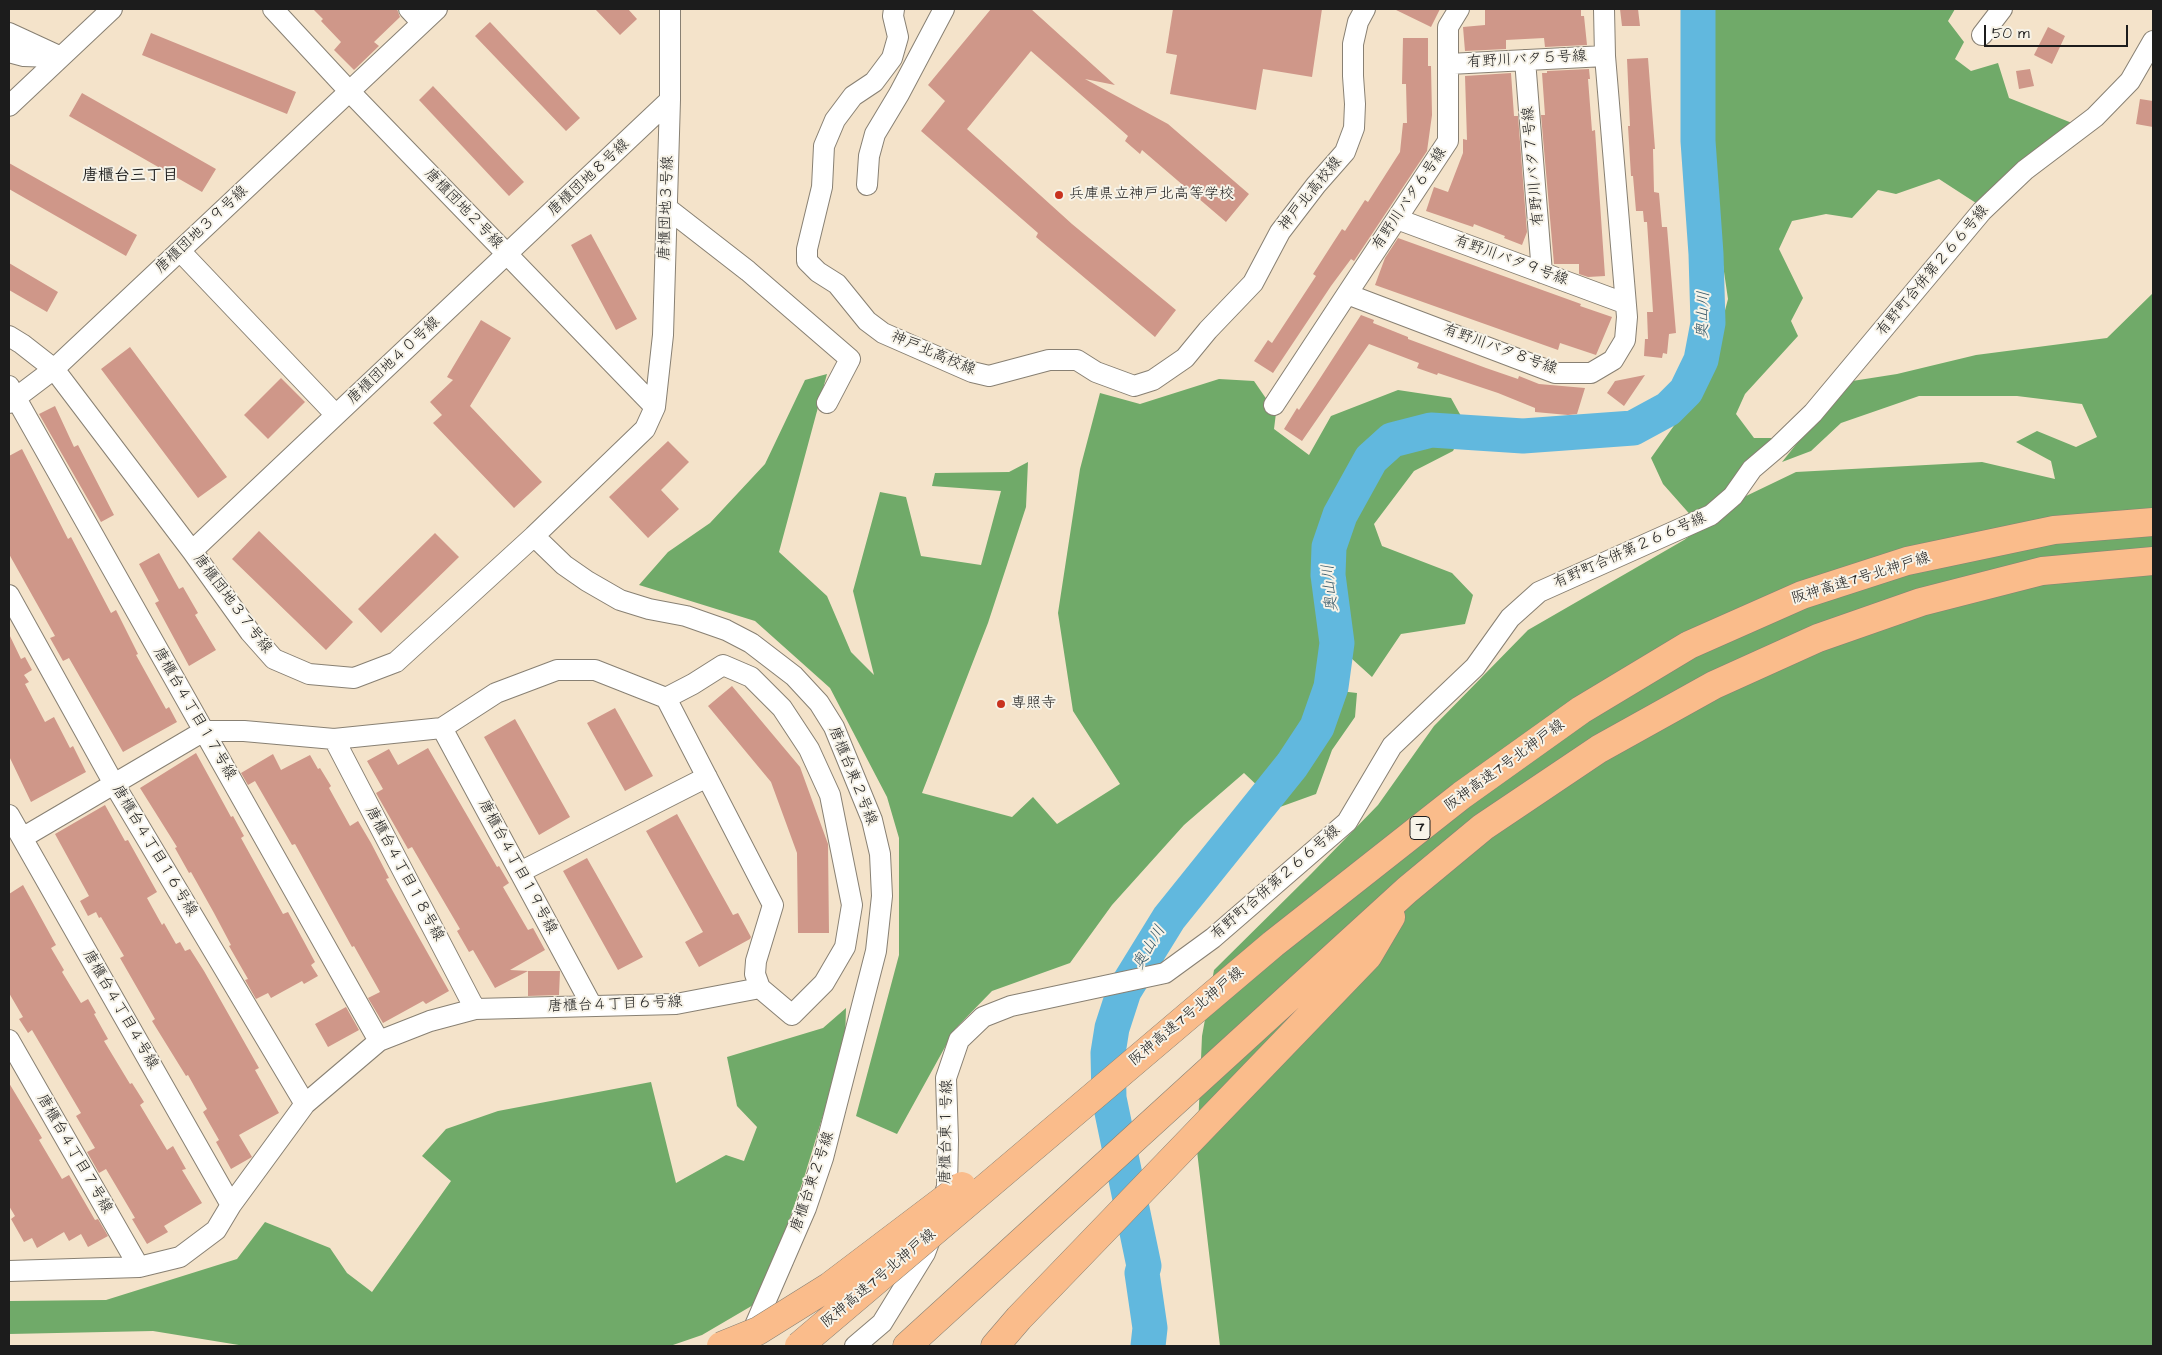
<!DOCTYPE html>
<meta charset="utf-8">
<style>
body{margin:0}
#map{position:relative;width:2162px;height:1355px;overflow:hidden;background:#f4e3ca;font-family:"Architects Daughter",sans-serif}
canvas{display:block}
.frame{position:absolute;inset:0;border:10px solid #1c1c1c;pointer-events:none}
.scale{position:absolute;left:1984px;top:25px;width:144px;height:22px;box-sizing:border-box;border:2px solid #1c1c1c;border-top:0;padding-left:6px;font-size:15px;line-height:18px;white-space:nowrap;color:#1c1c1c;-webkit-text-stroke:4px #f7f3e8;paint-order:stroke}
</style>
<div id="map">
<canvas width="2162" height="1355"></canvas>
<div class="frame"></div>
<div class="scale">50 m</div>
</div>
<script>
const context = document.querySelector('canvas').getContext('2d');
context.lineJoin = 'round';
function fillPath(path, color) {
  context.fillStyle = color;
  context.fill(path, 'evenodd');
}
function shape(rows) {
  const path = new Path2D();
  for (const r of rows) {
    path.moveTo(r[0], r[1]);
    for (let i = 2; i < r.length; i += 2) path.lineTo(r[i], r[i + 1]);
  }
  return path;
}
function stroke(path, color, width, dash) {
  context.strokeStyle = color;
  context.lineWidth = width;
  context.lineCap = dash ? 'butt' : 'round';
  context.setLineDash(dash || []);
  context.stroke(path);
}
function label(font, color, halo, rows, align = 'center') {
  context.font = font + ' "Architects Daughter","Klee One",sans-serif';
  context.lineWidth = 4;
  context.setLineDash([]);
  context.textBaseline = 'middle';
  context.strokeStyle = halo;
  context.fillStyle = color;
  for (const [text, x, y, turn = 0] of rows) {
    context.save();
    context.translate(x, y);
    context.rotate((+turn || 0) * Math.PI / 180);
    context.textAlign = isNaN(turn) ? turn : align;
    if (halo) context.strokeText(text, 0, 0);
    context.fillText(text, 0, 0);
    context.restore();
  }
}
fillPath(shape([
 [1706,9,1955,9,1948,21,1964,42,1955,59,1971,71,1998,63,2009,98,2072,123,2006,174,1976,203,1939,179,1896,194,1878,190,1852,218,1826,214,1792,221,1779,249,1803,298,1791,321,1798,336,1745,394,1736,414,1754,438,1772,438,1746,467,1729,490,1694,519,1663,484,1651,458,1678,420,1712,360,1728,299,1704,136],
 [2153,293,2153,1346,1220,1346,1197,1151,1202,1036,1214,970,1311,874,1378,805,1434,726,1528,630,1684,540,1744,497,1796,472,1982,462,2055,479,2051,461,2016,442,2037,431,2076,447,2097,437,2082,404,2017,396,1919,396,1841,423,1811,451,1782,462,1846,382,1897,374,1976,355,2107,338],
 [827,374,779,552,827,596,851,652,874,675,853,591,880,492,906,497,921,556,981,565,1001,491,932,486,935,473,1009,472,1028,462,1026,507,988,623,922,793,1012,817,1033,797,1057,824,1120,784,1073,711,1058,613,1080,469,1100,393,1140,404,1219,379,1254,381,1276,413,1274,429,1309,455,1331,416,1398,390,1451,398,1466,425,1453,451,1414,471,1374,524,1382,546,1452,573,1473,595,1465,624,1401,634,1372,677,1351,658,1320,661,1323,689,1357,693,1355,717,1332,750,1316,794,1280,807,1244,773,1184,825,1112,905,1070,963,992,991,955,1029,897,1134,856,1116,899,955,899,838,887,797,830,688,755,621,639,585,668,552,710,523,765,464,805,380],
 [846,1008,845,1043,803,1181,760,1301,702,1335,670,1346,245,1346,153,1331,9,1334,9,1301,106,1300,237,1259,265,1222,330,1248,347,1273,372,1292,451,1181,422,1156,446,1129,498,1111,651,1082,676,1183,726,1155,744,1161,757,1127,737,1106,727,1057,823,1028]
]), '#70aa69');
stroke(shape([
 [1148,1346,1150,1328,1142,1273,1144,1266,1109,1098,1108,1053,1112,1028,1124,991,1169,918,1292,765,1317,727,1331,687,1337,643,1328,575,1329,547,1340,515,1371,459,1392,440,1431,430,1523,436,1633,428,1668,409,1686,391,1701,360,1708,323,1706,254,1698,141,1698,9]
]), '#61b8de', 35);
fillPath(shape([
 [313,9,397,9,400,17,374,42,379,46,354,70,334,50,341,42,321,21,323,19],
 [595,9,628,9,637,19,620,35],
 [991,9,1031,9,1115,85,1085,79,1168,124,1249,194,1226,222,1142,150,1140,154,1125,141,1128,136,1031,51,967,129,1072,224,1176,310,1155,337,1036,237,1038,233,921,131,945,101,928,85],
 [1173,9,1322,9,1312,77,1263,69,1256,110,1170,94,1177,55,1166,53],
 [1394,9,1440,9,1431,27],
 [1485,9,1581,9,1581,16,1584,16,1587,45,1545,47,1544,38,1506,40,1506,49,1465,51,1463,27,1485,25],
 [1620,9,1638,9,1640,26,1622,26],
 [490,22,580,118,566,131,475,36],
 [2048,27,2065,36,2052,64,2034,55],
 [151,33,296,92,287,114,142,55],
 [1403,38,1428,38,1428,66,1431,66,1432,115,1427,151,1354,261,1351,259,1331,286,1273,373,1254,361,1268,340,1272,343,1316,276,1313,274,1331,246,1342,229,1345,231,1365,200,1368,202,1400,152,1403,123,1407,123,1406,84,1402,84],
 [1648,58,1655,149,1653,149,1654,192,1659,193,1662,227,1667,227,1676,333,1669,334,1667,354,1663,353,1662,358,1644,356,1645,339,1648,339,1647,312,1653,312,1647,222,1644,222,1643,211,1636,211,1633,176,1631,176,1628,126,1630,126,1627,59],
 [1589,69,1590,79,1588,79,1592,131,1595,130,1605,276,1588,277,1579,274,1579,264,1554,264,1541,115,1545,115,1542,73,1547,73,1547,71],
 [2030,69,2034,86,2019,89,2016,71],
 [1511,73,1514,116,1518,116,1527,232,1522,245,1504,238,1505,236,1474,224,1473,227,1426,211,1434,187,1448,192,1463,153,1463,139,1467,140,1465,76],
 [433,86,524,182,509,196,419,100],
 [82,93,216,169,202,192,69,116],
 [2140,99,2153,101,2153,127,2136,124],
 [9,163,137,235,126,256,9,189],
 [591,234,637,319,616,330,571,245],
 [1398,238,1581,304,1580,306,1612,317,1596,355,1560,343,1558,350,1375,285,1385,258],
 [9,263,58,292,47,312,9,290],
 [1361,315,1374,320,1373,323,1408,337,1408,339,1486,368,1518,379,1519,376,1539,384,1585,388,1577,414,1568,415,1535,412,1535,408,1498,393,1438,373,1437,375,1417,368,1419,363,1369,344,1302,441,1284,429,1297,408,1299,410,1315,386],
 [481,320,511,338,470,406,542,482,514,508,433,423,442,415,430,402,453,380,447,377],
 [130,347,227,477,198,498,101,369],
 [1645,375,1624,406,1607,393,1615,381],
 [281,378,305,402,268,439,244,415],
 [55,406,74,447,78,445,114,515,101,522,39,414],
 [668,441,689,462,661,490,679,509,648,538,609,497],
 [22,449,68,539,71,537,111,613,116,610,138,654,136,655,166,709,169,707,177,722,123,752,69,658,63,661,50,638,55,636,9,554,9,456],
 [259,531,353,622,326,650,232,559],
 [435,533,459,557,381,633,358,609],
 [159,553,179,589,183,587,198,613,195,615,216,650,189,666,155,603,159,601,139,564],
 [9,634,21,659,25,657,32,670,24,675,29,682,25,684,45,722,54,717,70,748,73,746,86,772,31,802,9,756],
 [732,686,800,767,828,844,829,933,798,933,797,853,771,782,708,706],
 [615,708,653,776,625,791,587,723],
 [515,719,570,817,539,835,484,737],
 [428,748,497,867,499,866,509,883,503,887,528,930,533,928,545,950,510,970,528,971,495,988,473,950,469,952,457,931,460,929,433,883,412,847,408,849,376,793,383,789,367,761,389,749,398,765],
 [196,753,231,817,233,816,244,836,241,838,283,914,288,912,315,962,311,965,318,976,304,984,302,981,271,998,268,993,256,999,245,980,248,979,229,946,231,945,214,913,191,872,189,873,175,848,177,847,140,788],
 [273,754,281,770,310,755,318,769,320,768,331,786,329,788,350,826,358,821,371,843,389,878,386,879,449,991,426,1004,423,1001,383,1023,368,998,380,992,354,946,352,947,295,844,292,845,255,781,248,785,241,773],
 [105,805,125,841,128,840,157,892,147,898,162,925,164,923,176,944,180,942,185,951,190,949,204,971,259,1068,255,1070,279,1113,239,1135,252,1157,231,1169,216,1142,219,1140,203,1112,207,1109,188,1075,186,1076,152,1021,155,1019,120,958,124,956,101,917,99,918,96,912,88,916,80,901,89,896,55,834],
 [677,814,733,915,738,913,751,937,750,939,699,967,685,942,703,932,646,831],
 [587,858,643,957,618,970,563,871],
 [23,885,56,945,51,948,64,970,62,972,81,1003,88,999,96,1013,94,1014,108,1039,104,1041,130,1084,132,1083,144,1102,140,1105,167,1150,173,1146,186,1169,182,1170,202,1203,164,1226,168,1232,147,1244,132,1219,135,1218,106,1169,99,1173,87,1152,95,1148,76,1116,81,1113,32,1030,28,1033,19,1019,23,1017,9,993,9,894],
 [528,971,560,971,559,995,528,996],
 [346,1007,359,1030,328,1047,315,1024],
 [9,1083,42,1138,39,1140,62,1179,69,1175,95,1220,98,1219,108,1236,88,1247,81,1234,69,1241,64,1232,37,1248,32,1238,24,1242,11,1219,15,1216,9,1206]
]), '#cf9789');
const minor = shape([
 [273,9,350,92,655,407],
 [409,9,422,23],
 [894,9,893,16,898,37,892,58,874,82,853,96,835,120,824,146,822,187,807,249,807,261,818,272,837,284,867,321,883,333,972,372,989,376,1049,360,1077,360,1096,372,1134,386,1153,380,1185,358,1208,330,1253,283,1280,232,1316,185,1345,152,1354,128,1355,104,1353,76,1353,44,1358,22,1365,9],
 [9,33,61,57],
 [1982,35,2002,9],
 [9,52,24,56,52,57],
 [1525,60,1542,273],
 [1449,64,1605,56],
 [9,106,112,9],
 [867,185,869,156,875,134,899,94,944,9],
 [667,208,748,271,850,359,827,403],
 [1397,219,1624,303],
 [180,251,336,415,670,100],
 [1347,294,1448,141,1448,27,1459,9],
 [9,336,22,344,54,369,192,551,250,632,274,659,309,674,354,678,396,662,534,536,645,429,655,407,663,335,670,100,670,9],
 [9,386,379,1041],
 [9,403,54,369,437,9],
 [1274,405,1347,294,1555,373,1591,373,1613,360,1625,340,1627,317,1605,56,1604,9],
 [534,536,564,565,587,581,620,600,649,609,686,616,726,630,751,643,794,676,819,703,834,727,872,820,880,854,882,896,876,951,823,1158,806,1208,750,1337],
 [192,551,336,415],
 [9,595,114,784,305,1104],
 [666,698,693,684,723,665,751,677,782,708,809,749,830,795,852,905,845,947,824,983,792,1015,760,988],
 [442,728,592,1006],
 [334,739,475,1009],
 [9,815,231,1205],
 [520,872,707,777],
 [9,1040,139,1267],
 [940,1207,947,1187,948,1140,946,1078,959,1040,983,1017,1011,1006,1165,973,1213,938,1347,822,1392,746,1475,667,1510,618,1539,592,1711,515,1733,496,1752,469,1779,446,1813,413,1982,211,2025,170,2095,117,2130,81,2153,41],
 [9,1271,139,1267,180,1257,216,1230,231,1205,305,1104,379,1041,430,1021,475,1009,676,1004,760,988,755,974,756,961,773,905,666,698,595,670,557,670,496,693,442,728,334,739,244,731,204,731,22,838],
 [855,1346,882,1323,925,1253,931,1237]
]);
const highway = shape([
 [907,1346,1407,890,1483,827,1599,749,1714,685,1818,638,1921,602,2042,571,2153,561],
 [995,1346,1019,1318,1368,956,1391,917]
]);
stroke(minor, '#888073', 22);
stroke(highway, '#888073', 29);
stroke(minor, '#fff', 20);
stroke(highway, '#fabc8b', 28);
const highwayBridge = shape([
 [721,1346,758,1331,830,1286,962,1186],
 [799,1346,1273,944,1462,795,1581,710,1689,645,1802,595,1907,561,2054,530,2153,522]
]);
stroke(highwayBridge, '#888073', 29, []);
stroke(highwayBridge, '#fabc8b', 28);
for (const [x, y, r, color] of [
 [1059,195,5,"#c8321e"],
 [1001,704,5,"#c8321e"]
]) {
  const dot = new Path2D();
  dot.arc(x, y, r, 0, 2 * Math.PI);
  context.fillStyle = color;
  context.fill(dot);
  stroke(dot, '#f7f3e8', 2);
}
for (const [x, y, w] of [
 [1420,828,20]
]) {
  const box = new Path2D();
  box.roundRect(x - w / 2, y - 11.5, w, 23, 4);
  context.fillStyle = '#f7f3e8';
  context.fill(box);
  stroke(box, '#1c1c1c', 1);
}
label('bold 14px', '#1c1c1c', null, [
 ["7",1420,828]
]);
label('15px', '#1c1c1c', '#f7f3e8', [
 ["有野川バタ５号線",1527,60,-3],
 ["有野川バタ７号線",1534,166,-95],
 ["唐櫃団地８号線",589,178,-43],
 ["神戸北高校線",1311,194,-51],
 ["有野川バタ６号線",1410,199,-56],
 ["唐櫃団地３号線",667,208,-88],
 ["唐櫃団地２号線",463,209,46],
 ["唐櫃団地３９号線",202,230,-43],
 ["有野川バタ９号線",1511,261,20],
 ["有野町合併第２６６号線",1933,271,-50],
 ["有野川バタ８号線",1500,350,20],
 ["神戸北高校線",933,354,23],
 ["唐櫃団地４０号線",394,361,-43],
 ["有野町合併第２６６号線",1630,551,-24],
 ["阪神高速7号北神戸線",1861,579,-17],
 ["唐櫃団地３７号線",232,604,53],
 ["唐櫃台４丁目１７号線",194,714,60],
 ["阪神高速7号北神戸線",1505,766,-36],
 ["唐櫃台東２号線",852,776,68],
 ["唐櫃台４丁目１６号線",154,851,59],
 ["唐櫃台４丁目１９号線",517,867,62],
 ["唐櫃台４丁目１８号線",404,874,62],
 ["有野町合併第２６６号線",1276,883,-41],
 ["唐櫃台４丁目６号線",615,1005,-2],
 ["唐櫃台４丁目４号線",120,1010,60],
 ["阪神高速7号北神戸線",1187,1017,-40],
 ["唐櫃台東１号線",947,1132,-89],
 ["唐櫃台４丁目７号線",74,1154,60],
 ["唐櫃台東２号線",813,1182,-71],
 ["阪神高速7号北神戸線",879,1279,-40]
]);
label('15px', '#1c1c1c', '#f7f3e8', [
 ["兵庫県立神戸北高等学校",1069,195],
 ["専照寺",1011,704]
], 'left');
label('bold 16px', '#1c1c1c', '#f7f3e8', [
 ["唐櫃台三丁目",130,177]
]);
label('italic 16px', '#385a6a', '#f7f3e8', [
 ["奥山川",1704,315,-88],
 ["奥山川",1331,588,-95],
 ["奥山川",1150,948,-59]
]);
</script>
